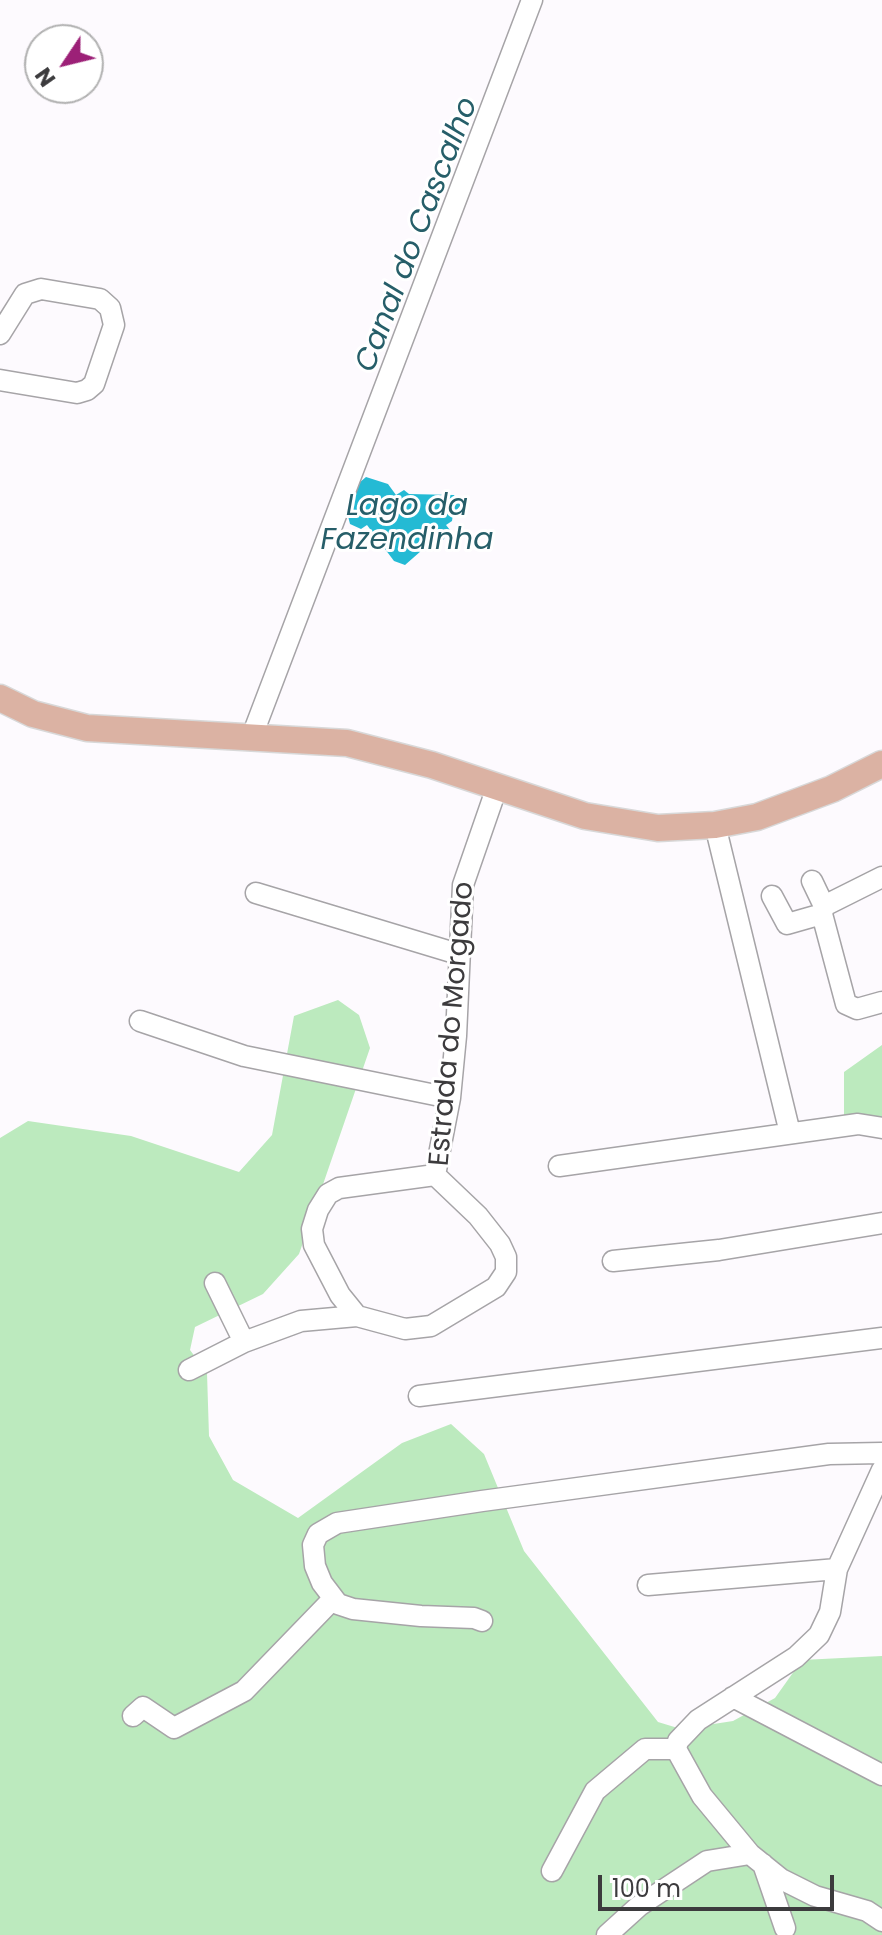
<!DOCTYPE html>
<style>
body{margin:0}
#map{position:relative;width:882px;height:1935px;overflow:hidden;background:#fdfafe;font-family:Poppins,sans-serif}
canvas{display:block}
.north{position:absolute;left:24px;top:24px;width:80px;height:80px;box-sizing:border-box;background:#fff;border:2px solid #b1b1b1;border-radius:50%;rotate:235deg;font-size:22px;font-weight:700;line-height:32px;text-align:center;color:#3c3b3d}
.north::after{content:'';display:block;margin:auto;width:28px;height:36px;background:#9c2077;clip-path:polygon(50% 0,100% 100%,50% 72%,0 100%)}
.scale{position:absolute;left:598px;top:1875px;width:236px;height:36px;box-sizing:border-box;border:4px solid #3c3b3d;border-top:0;padding-left:10px;font-size:24px;line-height:28px;white-space:nowrap;color:#3c3b3d;-webkit-text-stroke:6px #fff;paint-order:stroke}
</style>
<div id="map">
<canvas width="882" height="1935"></canvas>
<div class="north">N</div>
<div class="scale">100 m</div>
</div>
<script>
const context = document.querySelector('canvas').getContext('2d');
context.lineJoin = 'round';
function fillPath(path, color) {
  context.fillStyle = color;
  context.fill(path, 'evenodd');
}
function shape(rows) {
  const path = new Path2D();
  for (const r of rows) {
    path.moveTo(r[0], r[1]);
    for (let i = 2; i < r.length; i += 2) path.lineTo(r[i], r[i + 1]);
  }
  return path;
}
function stroke(path, color, width, dash) {
  context.strokeStyle = color;
  context.lineWidth = width;
  context.lineCap = dash ? 'butt' : 'round';
  context.setLineDash(dash || []);
  context.stroke(path);
}
function label(font, color, halo, rows, align = 'center') {
  context.font = font + ' Poppins,sans-serif';
  context.lineWidth = 6;
  context.setLineDash([]);
  context.textBaseline = 'middle';
  context.strokeStyle = halo;
  context.fillStyle = color;
  for (const [text, x, y, turn = 0] of rows) {
    context.save();
    context.translate(x, y);
    context.rotate((+turn || 0) * Math.PI / 180);
    context.textAlign = isNaN(turn) ? turn : align;
    if (halo) context.strokeText(text, 0, 0);
    context.fillText(text, 0, 0);
    context.restore();
  }
}
fillPath(shape([
 [338,1000,359,1015,370,1048,299,1254,263,1294,195,1327,190,1350,207,1373,209,1436,233,1480,298,1518,402,1443,451,1424,484,1454,524,1551,658,1722,681,1729,733,1721,775,1698,802,1660,882,1656,882,1935,0,1935,0,1138,28,1121,131,1136,239,1172,272,1135,294,1016],
 [882,1045,882,1127,844,1115,844,1072]
]), '#bceabe');
fillPath(shape([
 [366,477,388,484,396,495,404,490,409,494,454,495,461,505,453,514,452,521,446,525,450,530,441,543,421,551,405,565,394,561,367,525,361,529,350,524,346,508,352,489]
]), '#24bad4');
const minor = shape([
 [0,334,25,294,41,289,100,299,110,308,114,325,94,384,87,390,77,393,0,380],
 [252,736,532,0],
 [715,825,790,1133],
 [882,877,824,906,822,914,846,1004,857,1009,882,1002],
 [812,881,824,906],
 [256,893,458,954],
 [772,896,787,924,822,914],
 [140,1021,244,1056,450,1098],
 [559,1166,858,1124,882,1128],
 [613,1261,719,1250,882,1223],
 [215,1283,244,1342],
 [357,1316,340,1295,314,1245,312,1229,318,1210,328,1194,339,1188,435,1175],
 [189,1370,244,1342,301,1321,357,1316,405,1329,431,1326,496,1287,506,1272,506,1257,500,1244,478,1216,435,1175,450,1098,456,1036,463,885,497,787],
 [419,1396,882,1338],
 [882,1470,837,1569,830,1612,819,1635,796,1657,698,1720,678,1741,676,1749,702,1796,750,1854,781,1879,815,1896,867,1911,882,1921],
 [648,1585,837,1569],
 [482,1621,474,1618,421,1616,353,1609,338,1604,322,1583,315,1566,313,1545,318,1534,337,1523,482,1501,829,1454,882,1453],
 [733,1697,882,1775],
 [133,1716,143,1707,174,1728,244,1691,333,1599],
 [763,1864,785,1928],
 [552,1871,595,1791,645,1749,676,1749],
 [607,1935,639,1906,707,1861,750,1854]
]);
const major = shape([
 [0,698,33,714,87,728,347,743,432,765,585,816,658,828,715,825,757,817,832,789,882,764]
]);
stroke(minor, '#a6a4a7', 23);
stroke(major, '#d8d8d8', 29);
stroke(minor, '#fff', 20);
stroke(major, '#dbb2a3', 26);
label('28px', '#3c3b3d', '#fff', [
 ["Estrada do Morgado",453,1024,-85]
]);
label('italic 30px', '#265e69', '#fff', [
 ["Canal do Cascalho",418,235,-69],
 ["Lago da",407,507],
 ["Fazendinha",407,541]
]);
</script>
